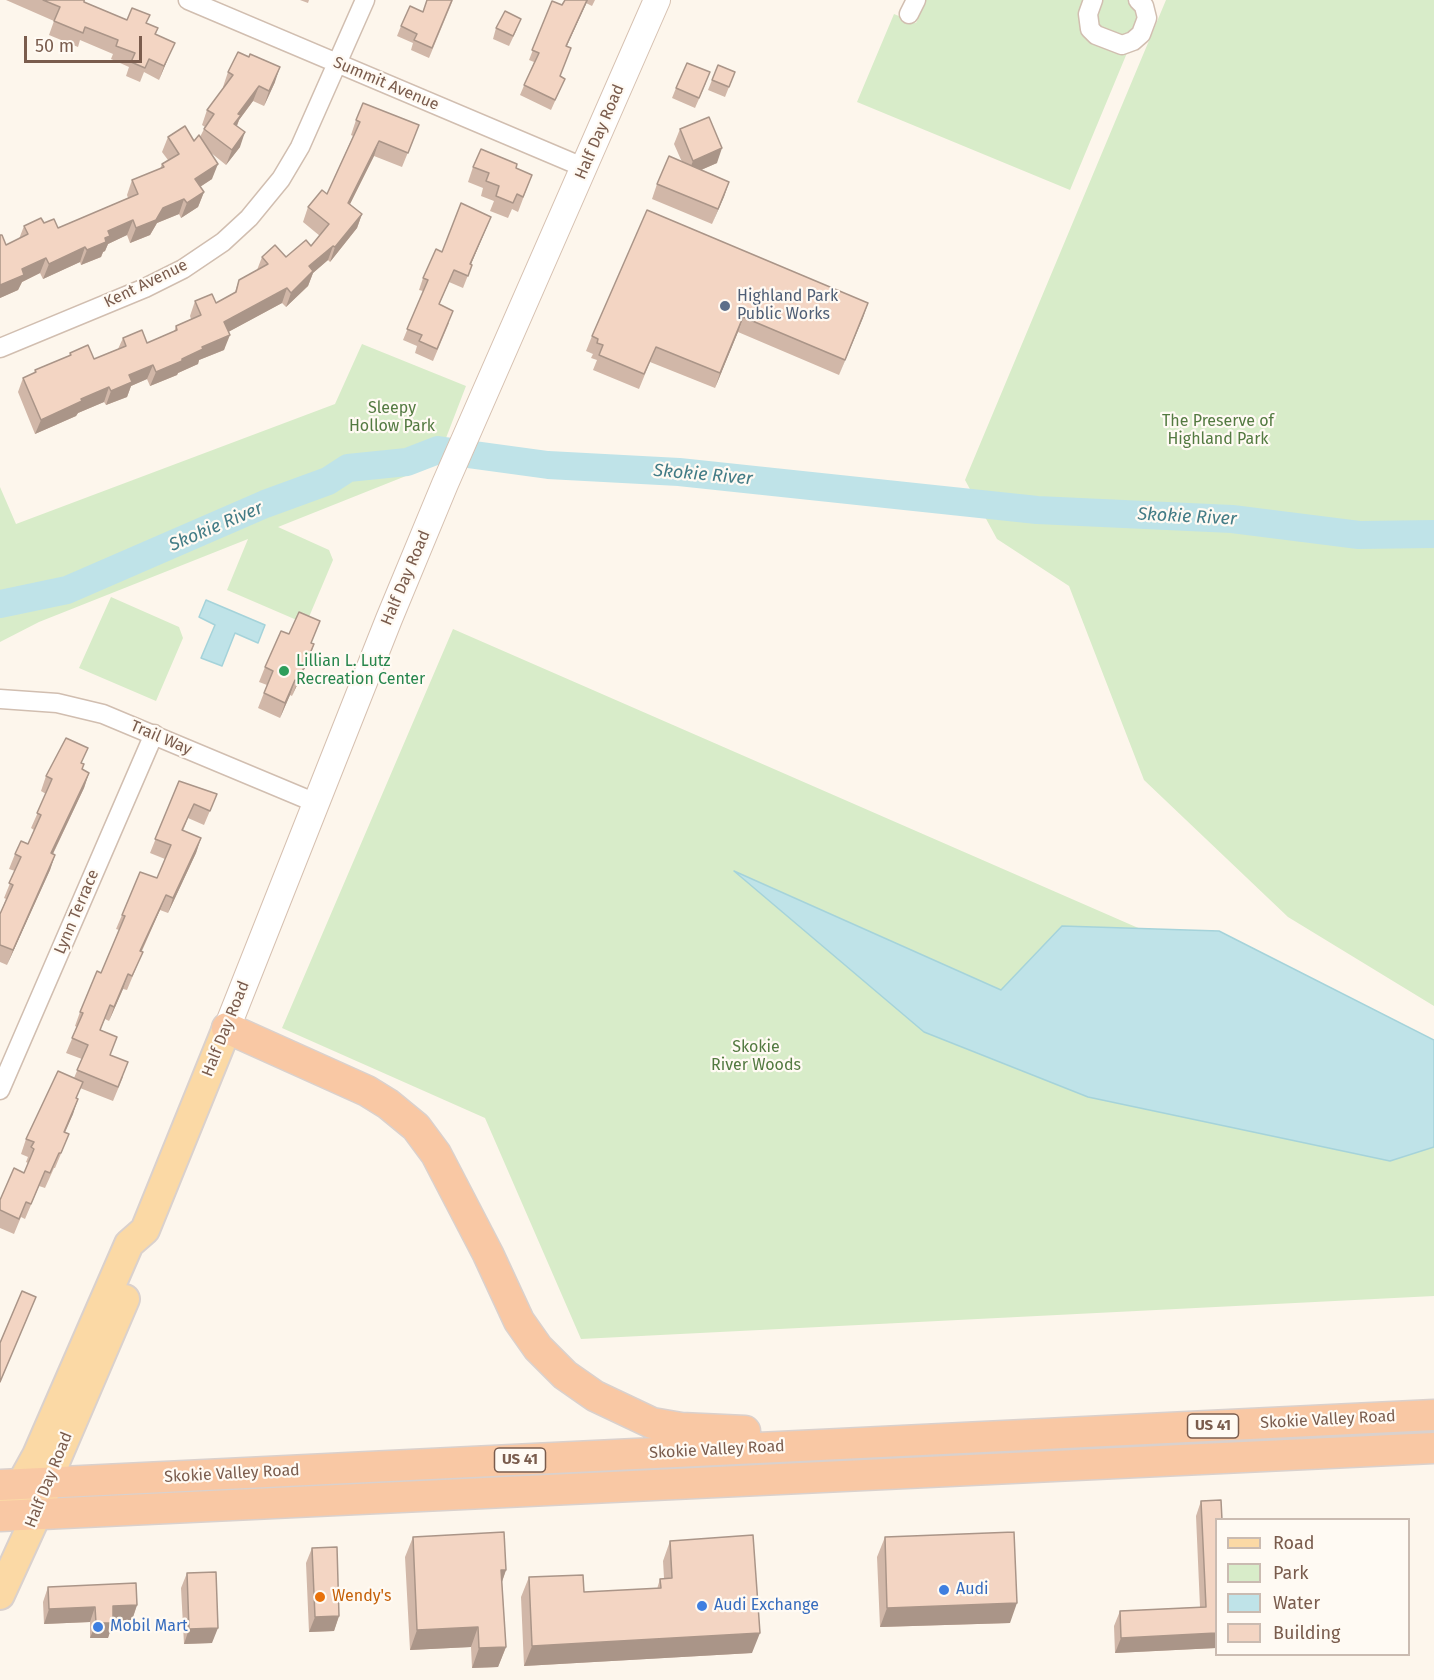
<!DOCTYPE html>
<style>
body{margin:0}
#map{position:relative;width:1434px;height:1680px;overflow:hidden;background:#fdf6ec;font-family:"Fira Sans",sans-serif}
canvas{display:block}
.legend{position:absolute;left:1215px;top:1518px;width:195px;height:138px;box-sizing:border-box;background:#fffaf3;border:2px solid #cabbb1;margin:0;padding:8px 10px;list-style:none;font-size:18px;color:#7a5c4d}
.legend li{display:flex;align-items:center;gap:12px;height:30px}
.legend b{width:30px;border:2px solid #cabbb1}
.scale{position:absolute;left:24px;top:36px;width:118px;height:27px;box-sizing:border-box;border:3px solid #7a5c4d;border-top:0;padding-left:8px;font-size:18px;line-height:21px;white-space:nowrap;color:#7a5c4d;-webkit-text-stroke:4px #fffaf3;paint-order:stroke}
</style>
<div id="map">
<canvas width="1434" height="1680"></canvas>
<ul class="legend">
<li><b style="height:8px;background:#fbd9a5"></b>Road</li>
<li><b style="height:16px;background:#d8ecc9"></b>Park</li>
<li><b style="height:16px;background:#bfe3e8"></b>Water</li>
<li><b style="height:16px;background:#f3d5c3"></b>Building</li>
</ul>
<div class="scale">50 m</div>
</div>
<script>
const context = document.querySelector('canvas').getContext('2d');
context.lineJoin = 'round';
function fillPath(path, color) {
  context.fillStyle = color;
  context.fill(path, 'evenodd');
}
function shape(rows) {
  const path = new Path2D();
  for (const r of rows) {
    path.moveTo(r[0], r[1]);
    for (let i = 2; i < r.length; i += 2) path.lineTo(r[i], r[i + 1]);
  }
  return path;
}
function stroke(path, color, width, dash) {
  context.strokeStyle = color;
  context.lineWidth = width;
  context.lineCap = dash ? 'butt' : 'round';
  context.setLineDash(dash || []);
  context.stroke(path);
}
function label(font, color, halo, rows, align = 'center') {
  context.font = font + ' "Fira Sans",sans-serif';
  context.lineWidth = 4.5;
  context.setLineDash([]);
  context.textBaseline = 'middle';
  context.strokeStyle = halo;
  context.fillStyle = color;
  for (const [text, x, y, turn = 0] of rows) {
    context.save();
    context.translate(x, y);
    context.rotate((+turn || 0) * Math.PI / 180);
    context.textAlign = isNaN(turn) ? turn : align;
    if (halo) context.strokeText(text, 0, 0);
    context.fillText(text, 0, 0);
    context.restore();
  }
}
fillPath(shape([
 [926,0,1149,0,1070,190,857,102,894,14,916,23],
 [1166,0,1434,0,1434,1006,1288,917,1144,780,1069,586,997,539,965,480],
 [362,344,466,386,436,464,278,527,329,550,333,560,306,624,227,590,248,539,39,622,0,642,0,487,16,524,335,404],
 [111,597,179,627,183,638,156,701,79,668],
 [453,629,1434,1057,1434,1296,581,1339,485,1118,282,1028]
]), '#d8ecc9');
const water = shape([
 [206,600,265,625,258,643,235,633,222,666,201,658,215,625,199,617,206,600],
 [734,871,1001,990,1062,926,1219,931,1434,1040,1434,1147,1390,1161,1088,1097,924,1032,734,871]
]);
fillPath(water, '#bfe3e8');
stroke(water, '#a5d3da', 1.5);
stroke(shape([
 [0,604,67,590,265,504,328,481,348,468,407,462,438,450,548,465,679,472,1037,510,1232,519,1359,535,1434,534]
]), '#bfe3e8', 28);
const minor = shape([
 [188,0,585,168],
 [1093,0,1088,14,1090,29,1096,35,1122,45,1133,41,1141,34,1147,18,1144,6,1138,0],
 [909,14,916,0],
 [0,348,145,288,183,269,223,242,249,218,281,179,300,147,365,0],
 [0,699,57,703,103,714,316,803],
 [0,1090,154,734]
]);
const secondary = shape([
 [227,1028,389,619,445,484,657,0]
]);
const primary = shape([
 [11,1502,37,1455,129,1244,145,1230,227,1028],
 [0,1595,37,1514,56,1460,125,1299]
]);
const trunk = shape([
 [227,1028,367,1091,388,1104,416,1127,436,1154,488,1254,519,1321,538,1348,565,1375,595,1396,652,1423,681,1428,745,1431],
 [0,1485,1434,1415],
 [0,1516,1434,1448]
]);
stroke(minor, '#d1beb0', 21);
stroke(secondary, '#d6c0b0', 28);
stroke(primary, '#dad1cd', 32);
stroke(trunk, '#dad1cd', 33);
stroke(minor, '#fff', 18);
stroke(secondary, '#fff', 26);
stroke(primary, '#fbd9a5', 28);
stroke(trunk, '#f9c8a4', 30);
fillPath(shape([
 [6,0,85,0,84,2,127,20,146,24,158,28,156,34,169,56,159,80,144,72,140,82,126,76,129,67,111,59,113,54,80,40,78,47,49,35,54,21],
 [300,0,309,0,308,3],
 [453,0,429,58,411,50,413,43,397,36,401,26],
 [565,0,595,0,592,6,586,3,567,46,560,76,561,88,551,110,520,95,534,62,529,60,552,1,562,5],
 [496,28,517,29,509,46,493,39],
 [228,72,275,82,264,106,253,101,239,120,237,126,240,147,226,165,210,152,212,179,200,187,204,192,198,207,181,218,179,214,157,223,150,235,130,243,127,235,108,244,105,251,103,252,101,257,81,265,80,262,43,279,40,273,22,282,18,290,0,298,0,235,6,245,19,239,24,226,44,223,58,228,128,198,127,195,132,180,160,169,162,164,168,160,162,152,168,137,194,141,200,137,205,127,202,125,207,110,224,88,223,87],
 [735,72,725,97,708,90,712,80],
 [706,83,695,108,672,98,676,88],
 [356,120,413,140,402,167,374,156,350,204,362,214,357,228,330,262,328,260,313,273,308,286,286,307,282,303,228,332,224,350,199,360,198,364,178,373,177,375,150,386,147,379,131,386,127,397,106,405,104,402,78,413,76,416,35,434,18,392,23,378,34,373,35,370,69,356,70,353,94,359,118,349,123,338,147,343,174,332,176,326,191,319,190,316,195,301,216,303,235,292,239,280,257,270,262,257,286,257,311,246,320,236,303,222,308,207,327,194,353,136,351,135],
 [680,129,717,163,701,170,729,182,712,224,652,199,657,184,682,162,674,144],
 [473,167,516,168,532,175,518,212,512,209,508,218,490,211,494,201,481,196,483,188,468,182],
 [491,217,471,264,472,265,463,288,449,282,439,305,449,323,433,361,415,353,417,346,403,340,423,291,419,290,423,278,442,252],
 [868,303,839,375,738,332,715,388,650,362,639,389,593,370,597,360,591,358,593,354,586,351,592,336],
 [312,643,314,644,309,659,292,696,290,695,280,718,258,708,267,685,259,682,265,667],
 [82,763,82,770,89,773,84,788,53,854,55,855,50,870,7,965,0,962,0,914,6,899,4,898,15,871,9,869,15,854,28,844,34,830,31,828,46,794,41,791,46,776],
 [179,781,217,794,204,825,188,818,183,831,201,838,196,853,168,913,160,910,142,951,137,966,127,990,123,989,109,1021,105,1019,100,1030,110,1055,123,1077,113,1101,80,1088,76,1098,73,1114,65,1133,63,1149,55,1168,54,1168,45,1188,39,1186,25,1219,21,1217,14,1234,0,1228,0,1200,24,1173,28,1163,26,1162,28,1157,21,1154,26,1139,74,1078,82,1059,66,1053,77,1027,75,1026,80,1012,101,973,119,930,116,929,122,915,157,878,165,859,150,853],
 [1201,1501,1216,1520,1216,1648,1115,1653,1114,1626,1120,1611,1200,1607,1196,1516],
 [413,1537,506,1570,502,1582,506,1647,498,1667,472,1668,471,1647,410,1650,405,1557],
 [885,1537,1010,1623,880,1627,877,1557],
 [670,1541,752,1653,524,1666,521,1597,529,1577,584,1592,657,1589,660,1579,664,1578,663,1561],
 [312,1548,339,1616,334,1631,309,1632,306,1563],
 [187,1573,212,1643,184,1644,181,1588],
 [48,1587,137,1605,132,1620,113,1620,108,1638,90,1638,90,1622,44,1624,43,1602]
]), '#d1b7a8');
fillPath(shape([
 [587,0,588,0,562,56,566,46],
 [175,43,169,56,159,80,164,66],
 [280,67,275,82,264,106,269,91],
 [259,86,253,101,239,120,235,130,229,139,238,114],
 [245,132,240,147,226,165,232,150],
 [379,141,374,156,343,218,348,203],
 [722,148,717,163,687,176,693,161],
 [218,164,212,179,189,194,195,179],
 [729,182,724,197,712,224,718,209],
 [204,192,198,207,181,218,187,203],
 [184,199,179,214,157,223,150,235,130,243,136,228,163,208],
 [362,214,357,228,330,262,335,247],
 [491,217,486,229,466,276,470,264],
 [133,220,127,235,108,244,105,251,103,252,101,257,81,265,87,250,108,231],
 [333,246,328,260,313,273,308,286,286,307,291,293,309,266],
 [85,247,80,262,43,279,49,264],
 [46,258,40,273,22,282,18,290,0,298,0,285,22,269],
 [287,288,282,303,219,337,224,322],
 [868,303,863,318,839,375,845,360],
 [743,317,738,332,715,388,720,373],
 [230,335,224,350,199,360,198,364,178,373,177,375,150,386,156,372,182,359,202,347],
 [153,365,147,379,131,386,127,397,106,405,111,391,129,375],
 [109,387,104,402,78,413,76,416,35,434,41,420,81,399],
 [314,644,309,659,292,696,298,681],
 [295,680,290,695,280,718,285,703],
 [89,773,84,788,46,868,51,853],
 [201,838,196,853,168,913,173,898],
 [55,855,50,870,7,965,13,950],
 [166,895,160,910,135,965,140,951],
 [128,974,123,989,109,1021,114,1007],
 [78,1099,73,1114,58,1147,64,1132],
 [501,1570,506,1570,499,1590],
 [1017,1603,1010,1623,880,1627,887,1608],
 [137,1605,132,1620,107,1621,113,1606],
 [95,1607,90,1622,44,1624,49,1609],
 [339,1616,334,1631,309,1632,315,1617],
 [96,1623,113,1623,108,1638,90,1638],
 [478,1627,471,1647,410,1650,417,1630],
 [218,1628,212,1643,184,1644,189,1629],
 [760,1633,752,1653,524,1666,532,1646],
 [1216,1633,1216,1648,1115,1653,1121,1638],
 [506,1647,498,1667,472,1668,479,1648]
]), '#aa9588');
const building = shape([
 [43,0,84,0,84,2,127,20,132,8,150,15,146,23,158,28,155,34,175,43,164,66,149,59,145,68,131,62,135,53,116,46,118,40,85,27,83,33,54,21,60,7,43,0],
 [427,0,452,0,432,48,414,40,417,34,401,26,410,6,423,12,427,0],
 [565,0,587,0,566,46,571,48,560,76,565,79,555,100,524,85,539,53,532,50,552,1,562,5,565,0],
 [505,11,521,19,513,36,496,28,505,11],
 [238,52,249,57,250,54,280,67,269,91,259,86,238,114,241,115,234,124,245,132,232,150,204,129,214,114,207,110,233,75,228,72,238,52],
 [687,63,710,72,699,98,676,88,687,63],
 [718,65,735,72,729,87,712,80,718,65],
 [363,103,419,125,408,153,379,141,348,203,362,214,335,247,333,246,309,266,313,271,291,293,287,288,224,322,230,335,202,347,203,349,182,359,182,361,156,372,153,365,129,375,132,382,111,391,109,387,81,399,82,401,41,420,23,378,36,372,35,370,71,355,70,353,88,345,94,359,126,346,123,338,142,330,147,343,177,330,176,326,201,315,195,301,212,294,216,303,236,292,239,280,268,264,262,257,275,245,286,257,306,240,311,246,329,224,308,207,322,190,327,194,360,122,356,120,363,103],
 [709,117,722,148,693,161,680,129,709,117],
 [185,126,194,141,199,135,218,164,195,179,204,192,187,203,184,199,163,208,156,220,136,228,133,220,108,231,110,236,105,238,106,242,87,250,85,247,49,264,46,258,22,269,24,275,0,285,0,235,2,235,6,245,28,234,24,226,41,218,44,223,54,219,58,228,138,194,132,180,164,167,162,164,179,154,168,137,185,126],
 [481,149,517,164,516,168,532,175,523,197,517,194,513,203,496,196,499,186,486,181,489,173,473,167,481,149],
 [669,156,729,182,718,209,657,184,669,156],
 [461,203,491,217,470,264,472,265,468,276,454,270,439,304,453,311,437,349,419,341,422,335,407,329,428,280,423,278,436,249,442,252,461,203],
 [647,210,868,303,845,360,743,317,720,373,656,347,644,374,599,355,603,345,597,343,598,339,592,336,647,210],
 [299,612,320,621,311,643,314,644,298,681,295,680,285,703,264,693,273,671,265,667,281,631,289,634,299,612],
 [66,738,88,748,81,763,84,764,82,769,89,773,51,853,55,855,13,950,0,945,0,914,13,885,9,883,21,857,15,854,21,841,28,844,41,815,37,813,52,779,46,776,66,738],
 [179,781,217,794,210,811,194,804,182,830,201,838,173,898,166,895,140,951,143,952,132,976,128,974,114,1007,110,1005,100,1030,117,1037,110,1055,128,1062,118,1087,77,1070,88,1045,72,1038,83,1013,80,1012,97,971,101,973,125,916,122,915,140,872,157,878,171,845,155,839,179,781],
 [58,1071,83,1082,76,1098,78,1099,64,1132,69,1134,61,1153,59,1153,50,1173,45,1171,31,1204,26,1202,19,1219,0,1210,0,1200,14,1168,24,1173,34,1149,31,1147,34,1142,26,1139,58,1071],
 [22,1291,36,1297,0,1382,0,1343,22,1291],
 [1221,1500,1222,1520,1216,1520,1216,1633,1121,1638,1120,1611,1206,1607,1201,1501,1221,1500],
 [504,1532,506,1570,501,1570,506,1647,479,1648,478,1627,417,1630,413,1537,504,1532],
 [1014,1532,1017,1603,887,1608,885,1537,1014,1532],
 [753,1535,760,1633,532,1646,529,1577,583,1575,584,1592,661,1588,660,1579,672,1578,670,1541,753,1535],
 [337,1547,339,1616,315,1617,312,1548,337,1547],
 [216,1572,218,1628,189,1629,187,1573,216,1572],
 [136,1583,137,1605,113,1606,113,1623,96,1623,95,1607,49,1609,48,1587,136,1583]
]);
fillPath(building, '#f3d5c3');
stroke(building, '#aa9588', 1.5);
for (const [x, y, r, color] of [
 [725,306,6,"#5c6f8a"],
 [284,671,6,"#2e9e5b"],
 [944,1590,6,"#3f7fe0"],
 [320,1597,6,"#e8710a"],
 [702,1606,6,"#3f7fe0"],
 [98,1627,6,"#3f7fe0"]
]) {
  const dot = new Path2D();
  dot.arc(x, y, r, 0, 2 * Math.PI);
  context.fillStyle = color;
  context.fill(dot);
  stroke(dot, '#fffaf3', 2);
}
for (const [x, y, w] of [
 [1213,1426,51],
 [520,1460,51]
]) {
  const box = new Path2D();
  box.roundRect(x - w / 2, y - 12, w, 24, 4.5);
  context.fillStyle = '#fffaf3';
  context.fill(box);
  stroke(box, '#7a5c4d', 1.5);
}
label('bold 15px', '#7a5c4d', null, [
 ["US 41",1213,1426],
 ["US 41",520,1460]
]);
label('16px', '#7a5c4d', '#fffaf3', [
 ["Summit Avenue",386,84,23],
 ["Half Day Road",600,132,-67],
 ["Kent Avenue",146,284,-26],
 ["Half Day Road",406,578,-67],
 ["Trail Way",161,738,23],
 ["Lynn Terrace",77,912,-67],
 ["Half Day Road",226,1029,-68],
 ["Skokie Valley Road",1328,1420,-3],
 ["Skokie Valley Road",717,1450,-3],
 ["Skokie Valley Road",232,1474,-3],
 ["Half Day Road",49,1480,-68]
]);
label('16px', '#4e5e75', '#fffaf3', [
 ["Highland Park",737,297],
 ["Public Works",737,315]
], 'left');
label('16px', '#537a41', '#fffaf3', [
 ["Sleepy",392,409],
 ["Hollow Park",392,427],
 ["The Preserve of",1218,422],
 ["Highland Park",1218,440],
 ["Skokie",756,1048],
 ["River Woods",756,1066]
]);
label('16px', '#27864d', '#fffaf3', [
 ["Lillian L. Lutz",296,662],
 ["Recreation Center",296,680]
], 'left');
label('16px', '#366cbe', '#fffaf3', [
 ["Audi",956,1590],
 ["Audi Exchange",714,1606],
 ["Mobil Mart",110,1627]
], 'left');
label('16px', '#c56008', '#fffaf3', [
 ["Wendy's",332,1597]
], 'left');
label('italic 18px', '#437c86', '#fffaf3', [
 ["Skokie River",703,475,5],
 ["Skokie River",1187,517,3],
 ["Skokie River",216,527,-23]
]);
</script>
